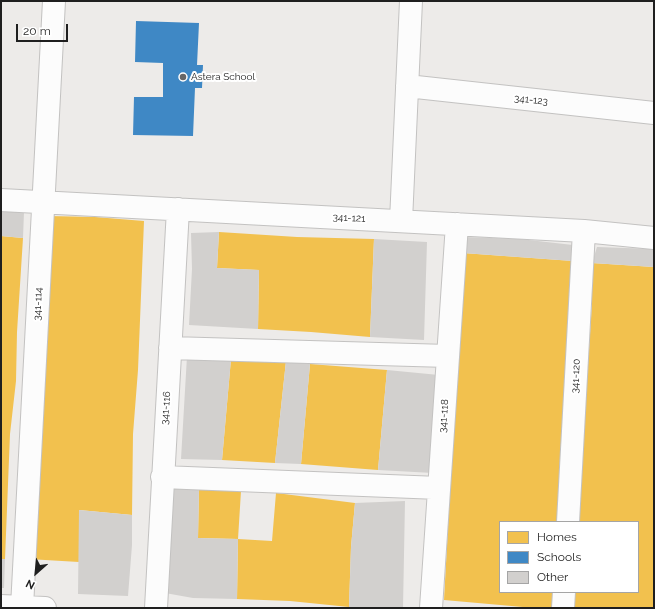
<!DOCTYPE html>
<style>
body{margin:0}
#map{position:relative;width:655px;height:609px;overflow:hidden;background:#edebe9;font-family:Raleway,sans-serif}
canvas{display:block}
.frame{position:absolute;inset:0;border:2px solid #1f1f1f;pointer-events:none}
.legend{position:absolute;left:499px;top:521px;width:140px;height:72px;box-sizing:border-box;background:#fff;border:1px solid #a5a5a5;margin:0;padding:5px 7px;list-style:none;font-size:12px;color:#1f1f1f}
.legend li{display:flex;align-items:center;gap:8px;height:20px}
.legend b{width:20px;border:1px solid #a5a5a5}
.north{position:absolute;left:16px;top:553px;width:40px;height:40px;-webkit-text-stroke:3px #fff;paint-order:stroke;rotate:207deg;font-size:11px;font-weight:700;line-height:16px;text-align:center;color:#1f1f1f}
.north::after{content:'';display:block;margin:auto;width:14px;height:18px;background:#1f1f1f;clip-path:polygon(50% 0,100% 100%,50% 72%,0 100%)}
.scale{position:absolute;left:16px;top:24px;width:52px;height:18px;box-sizing:border-box;border:2px solid #1f1f1f;border-top:0;padding-left:5px;font-size:12px;line-height:14px;white-space:nowrap;color:#1f1f1f;-webkit-text-stroke:3px #fff;paint-order:stroke}
</style>
<div id="map">
<canvas width="655" height="609"></canvas>
<div class="frame"></div>
<ul class="legend">
<li><b style="height:11px;background:#f2c14e"></b>Homes</li>
<li><b style="height:11px;background:#3f88c5"></b>Schools</li>
<li><b style="height:11px;background:#d2d0ce"></b>Other</li>
</ul>
<div class="north">N</div>
<div class="scale">20 m</div>
</div>
<script>
const context = document.querySelector('canvas').getContext('2d');
context.lineJoin = 'round';
function fillPath(path, color) {
  context.fillStyle = color;
  context.fill(path, 'evenodd');
}
function shape(rows) {
  const path = new Path2D();
  for (const r of rows) {
    path.moveTo(r[0], r[1]);
    for (let i = 2; i < r.length; i += 2) path.lineTo(r[i], r[i + 1]);
  }
  return path;
}
function stroke(path, color, width, dash) {
  context.strokeStyle = color;
  context.lineWidth = width;
  context.lineCap = dash ? 'butt' : 'round';
  context.setLineDash(dash || []);
  context.stroke(path);
}
function label(font, color, halo, rows, align = 'center') {
  context.font = font + ' Raleway,sans-serif';
  context.lineWidth = 4;
  context.setLineDash([]);
  context.textBaseline = 'middle';
  context.strokeStyle = halo;
  context.fillStyle = color;
  for (const [text, x, y, turn = 0] of rows) {
    context.save();
    context.translate(x, y);
    context.rotate((+turn || 0) * Math.PI / 180);
    context.textAlign = isNaN(turn) ? turn : align;
    if (halo) context.strokeText(text, 0, 0);
    context.fillText(text, 0, 0);
    context.restore();
  }
}
fillPath(shape([
 [48,216,95,217,144,221,138,370,133,434,132,515,79,510,79,562,28,559],
 [219,232,297,237,374,239,370,337,311,332,258,329,259,270,217,268],
 [1,236,23,238,17,332,16,381,10,434,5,559,1,559],
 [463,253,573,261,560,457,558,522,500,522,500,592,556,592,555,608,534,608,444,600],
 [592,263,654,267,654,608,573,608,574,592,638,592,638,522,578,522,592,303],
 [231,359,259,362,286,361,275,463,222,460],
 [310,364,387,370,378,470,301,464],
 [199,489,241,491,238,539,198,538],
 [276,493,355,503,351,547,349,607,290,601,237,599,238,539,272,541]
]), '#f2c14e');
fillPath(shape([
 [136,21,199,23,197,65,203,65,202,88,195,88,193,136,133,135,134,97,163,97,163,63,135,62]
]), '#3f88c5');
fillPath(shape([
 [1,210,24,212,23,238,1,236],
 [219,232,217,268,259,270,258,329,189,325,192,269,191,233],
 [463,237,520,239,573,245,573,261,463,253],
 [374,239,427,242,424,340,370,337],
 [597,247,654,249,654,267,592,263],
 [187,356,231,359,222,460,181,459],
 [286,361,310,364,301,464,275,463],
 [387,370,439,375,433,473,378,470],
 [173,487,199,489,198,538,238,539,237,599,193,598,165,593,171,542],
 [405,501,403,608,349,607,351,547,355,503],
 [79,510,132,515,132,545,128,596,78,594],
 [1,559,5,559,4,588,1,588]
]), '#d2d0ce');
const minor = shape([
 [407,86,654,113],
 [1,200,584,231,654,238],
 [401,221,411,1],
 [170,348,448,356],
 [162,477,439,488],
 [568,522,584,231],
 [1,606,45,608],
 [22,607,54,1],
 [156,608,178,209],
 [431,608,457,224],
 [563,608,564,592]
]);
stroke(minor, '#c3c2c1', 24);
stroke(minor, '#fcfcfc', 22);
for (const [x, y, r, color] of [
 [183,77,4,"#676666"]
]) {
  const dot = new Path2D();
  dot.arc(x, y, r, 0, 2 * Math.PI);
  context.fillStyle = color;
  context.fill(dot);
  stroke(dot, '#fff', 1.5);
}
label('10px', '#1f1f1f', '#fff', [
 ["Astera School",191,77]
], 'left');
label('10px', '#1f1f1f', '#fff', [
 ["341-123",531,100,6],
 ["341-121",349,218,3],
 ["341-114",38,304,-87],
 ["341-120",576,376,-87],
 ["341-116",166,408,-86],
 ["341-118",444,416,-86]
]);
</script>
